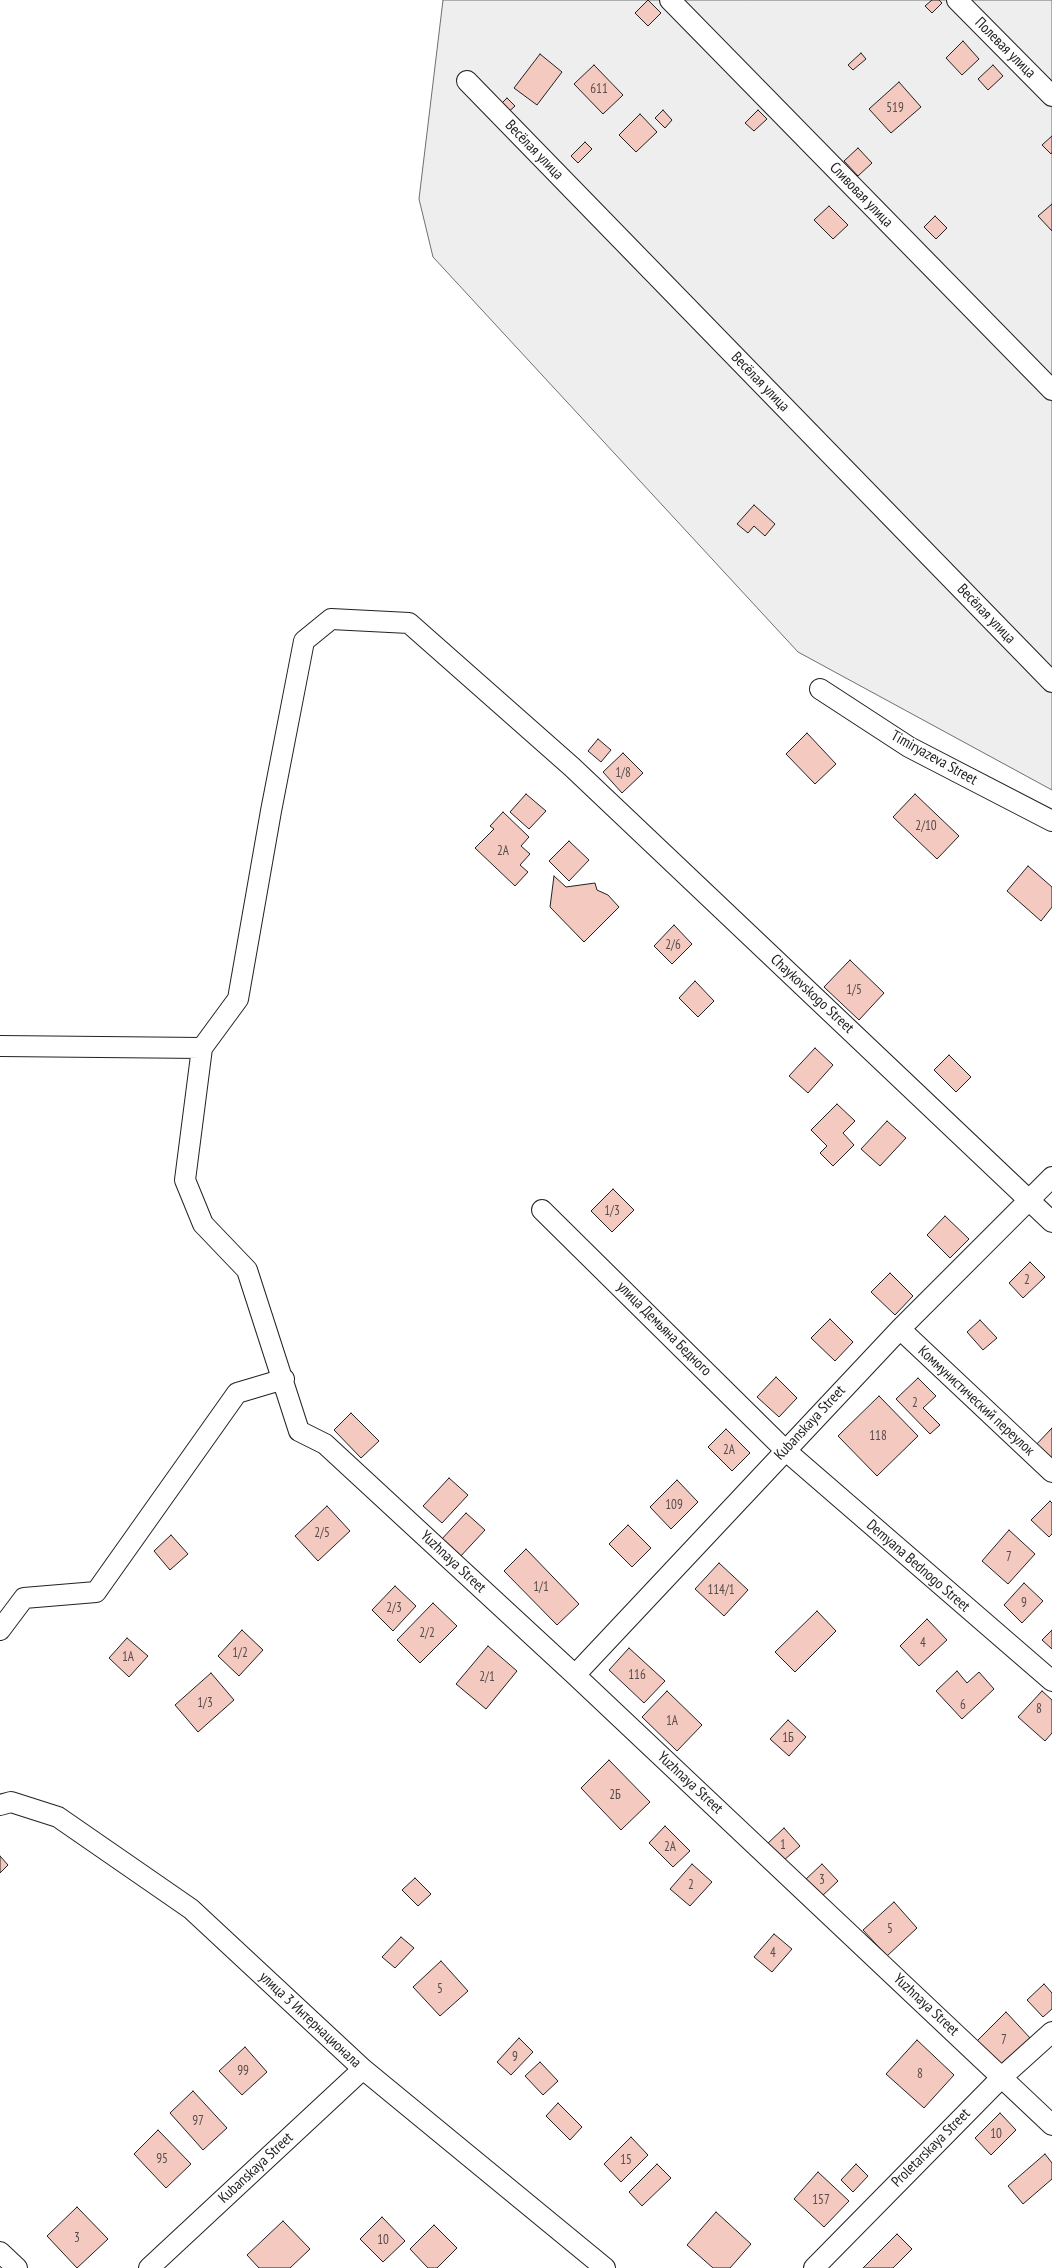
<!DOCTYPE html>
<meta charset="utf-8">
<style>
body{margin:0}
canvas{display:block;background:#fff}
</style>
<canvas width="1052" height="2268"></canvas>
<script>
const context = document.querySelector('canvas').getContext('2d');
context.lineJoin = 'round';
function fillPath(path, color) {
  context.fillStyle = color;
  context.fill(path, 'evenodd');
}
function shape(rows) {
  const path = new Path2D();
  for (const r of rows) {
    path.moveTo(r[0], r[1]);
    for (let i = 2; i < r.length; i += 2) path.lineTo(r[i], r[i + 1]);
  }
  return path;
}
function stroke(path, color, width, dash) {
  context.strokeStyle = color;
  context.lineWidth = width;
  context.lineCap = dash ? 'butt' : 'round';
  context.setLineDash(dash || []);
  context.stroke(path);
}
function label(font, color, halo, rows, align = 'center') {
  context.font = font + ' "PT Sans Narrow",sans-serif';
  context.lineWidth = 3;
  context.setLineDash([]);
  context.textBaseline = 'middle';
  context.strokeStyle = halo;
  context.fillStyle = color;
  for (const [text, x, y, turn = 0] of rows) {
    context.save();
    context.translate(x, y);
    context.rotate((+turn || 0) * Math.PI / 180);
    context.textAlign = isNaN(turn) ? turn : align;
    if (halo) context.strokeText(text, 0, 0);
    context.fillText(text, 0, 0);
    context.restore();
  }
}
const green = shape([
 [443,0,1052,0,1052,790,798,652,433,257,419,199,443,0]
]);
fillPath(green, '#eee');
stroke(green, '#6f6f6f', 1);
const building = shape([
 [648,0,661,13,648,26,635,13,648,0],
 [932,0,939,0,942,3,932,13,925,6,932,0],
 [963,41,979,59,962,75,946,58,963,41],
 [861,53,866,59,853,70,848,65,861,53],
 [540,54,562,72,537,105,514,88,540,54],
 [594,65,623,95,603,114,574,84,594,65],
 [993,65,1003,76,988,90,978,79,993,65],
 [899,82,921,107,891,133,869,109,899,82],
 [507,98,515,106,505,115,498,107,507,98],
 [663,110,672,120,665,128,655,118,663,110],
 [758,110,767,119,754,131,745,123,758,110],
 [640,114,657,132,636,152,619,135,640,114],
 [1052,136,1052,152,1051,154,1042,145,1052,136],
 [585,142,592,149,578,163,571,156,585,142],
 [858,148,872,163,858,176,844,161,858,148],
 [1052,204,1052,231,1038,216,1052,204],
 [829,206,848,225,833,239,814,220,829,206],
 [935,216,947,228,936,239,924,227,935,216],
 [754,505,775,524,765,536,754,526,748,533,737,524,754,505],
 [807,733,836,764,815,784,786,754,807,733],
 [598,739,611,750,601,762,588,751,598,739],
 [623,753,643,773,622,793,603,772,623,753],
 [526,794,546,811,529,829,510,812,526,794],
 [915,794,959,836,937,859,893,817,915,794],
 [503,812,529,837,521,846,530,854,520,865,528,872,515,886,475,848,494,829,490,826,503,812],
 [569,841,589,860,569,881,549,861,569,841],
 [1028,866,1052,887,1052,907,1041,921,1007,891,1028,866],
 [554,876,566,887,595,883,597,890,608,895,619,907,584,942,550,907,554,876],
 [674,925,692,944,672,964,654,946,674,925],
 [850,960,884,993,859,1020,824,987,850,960],
 [695,981,714,1001,698,1017,679,998,695,981],
 [815,1048,833,1065,808,1093,789,1076,815,1048],
 [949,1055,971,1077,956,1092,934,1070,949,1055],
 [837,1104,855,1121,843,1133,854,1145,833,1166,820,1153,827,1146,811,1130,837,1104],
 [887,1121,906,1138,880,1166,861,1149,887,1121],
 [613,1189,634,1210,612,1232,591,1211,613,1189],
 [945,1216,969,1239,950,1258,927,1235,945,1216],
 [1030,1262,1045,1277,1023,1298,1009,1283,1030,1262],
 [890,1273,913,1296,895,1315,871,1292,890,1273],
 [830,1319,853,1342,835,1361,811,1338,830,1319],
 [980,1320,997,1338,983,1350,967,1332,980,1320],
 [776,1377,797,1398,779,1417,757,1397,776,1377],
 [918,1378,936,1396,923,1408,940,1425,930,1434,896,1399,918,1378],
 [879,1396,918,1436,877,1476,838,1436,879,1396],
 [351,1413,379,1441,361,1458,334,1430,351,1413],
 [1052,1428,1052,1465,1033,1448,1052,1428],
 [726,1429,750,1453,732,1471,708,1447,726,1429],
 [449,1478,468,1495,442,1523,423,1506,449,1478],
 [677,1480,698,1502,671,1529,650,1507,677,1480],
 [1050,1501,1052,1503,1052,1534,1049,1537,1031,1520,1050,1501],
 [327,1506,350,1531,318,1561,295,1536,327,1506],
 [466,1513,485,1530,459,1558,440,1541,466,1513],
 [628,1525,651,1548,632,1567,609,1544,628,1525],
 [1009,1530,1035,1554,1008,1584,982,1561,1009,1530],
 [171,1535,188,1554,170,1570,154,1551,171,1535],
 [526,1549,579,1604,557,1625,504,1571,526,1549],
 [719,1563,748,1590,724,1616,695,1589,719,1563],
 [1024,1583,1043,1601,1022,1623,1004,1605,1024,1583],
 [395,1586,416,1606,393,1631,372,1610,395,1586],
 [433,1603,457,1626,420,1663,397,1640,433,1603],
 [817,1611,836,1631,795,1672,775,1652,817,1611],
 [927,1619,947,1640,919,1666,900,1646,927,1619],
 [242,1630,263,1650,239,1676,218,1656,242,1630],
 [1052,1630,1052,1649,1042,1640,1052,1630],
 [127,1638,148,1656,129,1677,109,1658,127,1638],
 [488,1646,517,1671,486,1709,456,1684,488,1646],
 [629,1648,665,1681,644,1703,609,1670,629,1648],
 [957,1671,967,1683,979,1672,994,1689,962,1719,936,1691,957,1671],
 [211,1673,234,1700,198,1732,175,1705,211,1673],
 [667,1691,702,1725,677,1751,642,1717,667,1691],
 [1042,1691,1052,1700,1052,1733,1045,1741,1018,1717,1042,1691],
 [788,1720,806,1737,789,1756,770,1739,788,1720],
 [609,1760,650,1802,621,1830,581,1788,609,1760],
 [665,1826,690,1851,673,1867,649,1843,665,1826],
 [784,1828,800,1846,783,1861,767,1844,784,1828],
 [0,1856,8,1865,0,1873,0,1856],
 [692,1864,712,1882,690,1906,670,1889,692,1864],
 [822,1864,838,1881,821,1897,805,1880,822,1864],
 [415,1878,431,1894,418,1906,402,1890,415,1878],
 [894,1902,917,1928,887,1956,863,1930,894,1902],
 [774,1934,792,1949,772,1972,754,1957,774,1934],
 [401,1937,414,1948,395,1968,382,1957,401,1937],
 [441,1961,468,1991,440,2016,413,1987,441,1961],
 [1044,1984,1052,1993,1052,2009,1043,2017,1027,2000,1044,1984],
 [1006,2012,1031,2039,1002,2068,977,2041,1006,2012],
 [519,2038,533,2052,511,2075,497,2062,519,2038],
 [917,2040,954,2075,924,2108,886,2074,917,2040],
 [245,2047,267,2072,242,2095,219,2071,245,2047],
 [540,2062,558,2081,543,2095,525,2076,540,2062],
 [193,2091,227,2128,203,2150,170,2113,193,2091],
 [558,2103,582,2127,570,2140,546,2116,558,2103],
 [1000,2113,1016,2130,991,2155,975,2138,1000,2113],
 [158,2130,191,2164,166,2188,134,2154,158,2130],
 [631,2137,648,2155,621,2182,604,2164,631,2137],
 [1045,2154,1052,2163,1052,2179,1023,2204,1008,2186,1045,2154],
 [657,2164,671,2178,642,2206,629,2192,657,2164],
 [856,2164,868,2176,853,2192,841,2180,856,2164],
 [818,2172,849,2201,824,2227,794,2199,818,2172],
 [77,2207,108,2239,77,2268,47,2236,77,2207],
 [716,2212,751,2244,730,2268,713,2268,687,2245,716,2212],
 [382,2217,405,2241,383,2262,360,2239,382,2217],
 [283,2221,310,2249,290,2268,259,2268,247,2255,283,2221],
 [434,2225,457,2248,437,2268,428,2268,410,2249,434,2225],
 [897,2234,912,2249,893,2268,863,2268,897,2234]
]);
fillPath(building, '#f3c9c0');
stroke(building, '#222', 1);
const minor = shape([
 [670,0,1052,390],
 [957,0,1052,96],
 [467,81,1052,682],
 [820,689,909,747,1052,821],
 [0,1046,202,1048,238,999,271,811,304,641,331,619,409,623,572,767,1052,1222],
 [202,1048,185,1180,203,1224,247,1270,299,1431,325,1444,575,1675,1052,2125],
 [542,1210,785,1450,1052,1681],
 [900,1329,1052,1472],
 [0,1630,24,1598,96,1592,237,1393,284,1379],
 [575,1675,900,1329,1052,1177],
 [0,1805,11,1802,58,1817,191,1909,363,2069,605,2268],
 [0,2252,17,2268],
 [149,2268,363,2069],
 [814,2268,1002,2077,1052,2032]
]);
stroke(minor, '#222', 22);
stroke(minor, '#fff', 20);
label('13px', '#564c4a', null, [
 ["611",599,89],
 ["519",895,108],
 ["1/8",623,773],
 ["2/10",926,826],
 ["2А",503,851],
 ["2/6",673,945],
 ["1/5",854,990],
 ["1/3",612,1211],
 ["2",1027,1280],
 ["2",915,1403],
 ["118",878,1436],
 ["2А",729,1450],
 ["109",674,1505],
 ["2/5",322,1533],
 ["7",1009,1557],
 ["1/1",541,1587],
 ["114/1",721,1590],
 ["9",1024,1603],
 ["2/3",394,1608],
 ["2/2",427,1633],
 ["4",923,1643],
 ["1/2",240,1653],
 ["1А",128,1657],
 ["116",637,1675],
 ["2/1",487,1677],
 ["1/3",205,1703],
 ["6",963,1705],
 ["8",1039,1709],
 ["1А",672,1721],
 ["1Б",788,1738],
 ["2Б",615,1795],
 ["1",783,1845],
 ["2А",670,1847],
 ["3",822,1880],
 ["2",691,1885],
 ["5",890,1929],
 ["4",773,1953],
 ["5",440,1989],
 ["7",1004,2040],
 ["9",515,2057],
 ["99",243,2071],
 ["8",920,2074],
 ["97",198,2121],
 ["10",996,2134],
 ["95",162,2159],
 ["15",626,2160],
 ["157",821,2200],
 ["3",77,2238],
 ["10",383,2240]
]);
label('15px', '#222', '#fff', [
 ["Полевая улица",1005,48,45],
 ["Весёлая улица",534,150,46],
 ["Сливовая улица",861,195,46],
 ["Весёлая улица",760,382,46],
 ["Весёлая улица",986,614,46],
 ["Timiryazeva Street",934,758,29],
 ["Chaykovskogo Street",812,994,43],
 ["улица Демьяна Бедного",664,1329,45],
 ["Коммунистический переулок",976,1401,43],
 ["Kubanskaya Street",810,1423,-47],
 ["Yuzhnaya Street",453,1562,43],
 ["Demyana Bednogo Street",918,1566,41],
 ["Yuzhnaya Street",690,1783,43],
 ["Yuzhnaya Street",926,2005,43],
 ["улица 3 Интернационала",310,2020,43],
 ["Proletarskaya Street",931,2148,-45],
 ["Kubanskaya Street",256,2168,-43]
]);
</script>
